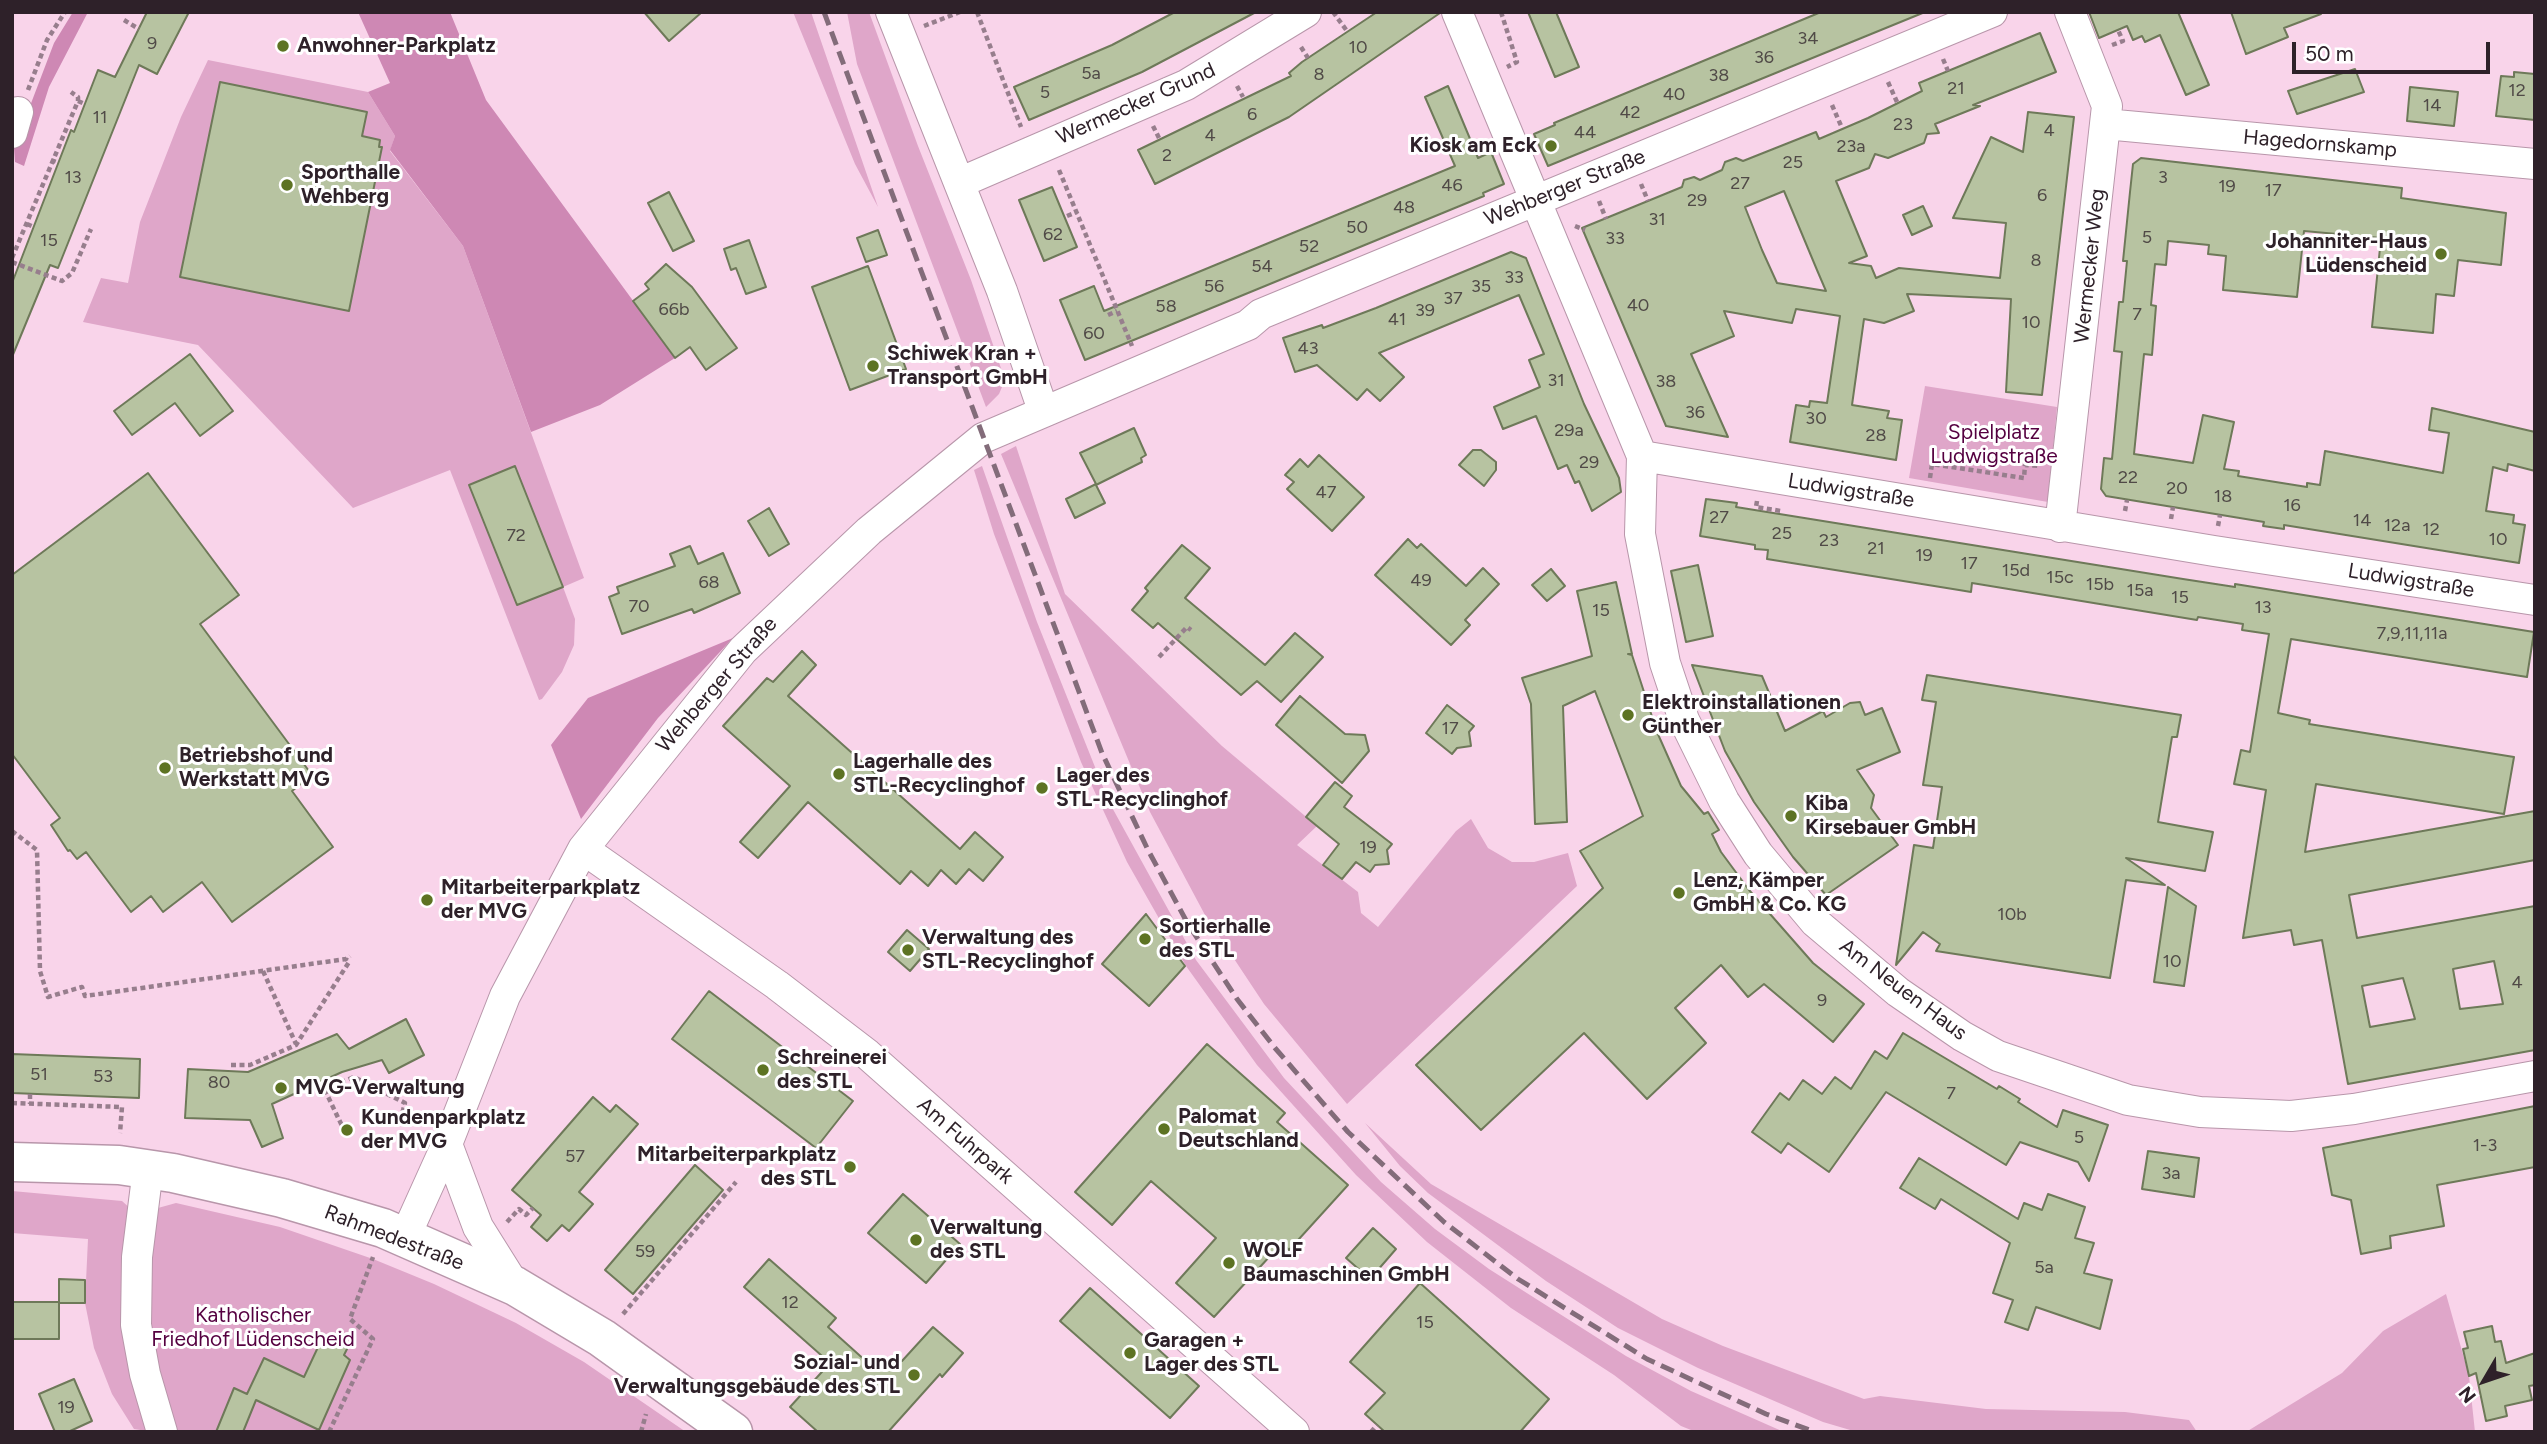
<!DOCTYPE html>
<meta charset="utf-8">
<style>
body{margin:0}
#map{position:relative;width:2547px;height:1444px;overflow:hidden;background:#f9d4ea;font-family:Figtree,sans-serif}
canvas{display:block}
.frame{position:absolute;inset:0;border:14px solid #2e2129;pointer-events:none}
.north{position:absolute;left:2449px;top:1346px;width:70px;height:70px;-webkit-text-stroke:5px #fff;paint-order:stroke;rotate:231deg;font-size:19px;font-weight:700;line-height:28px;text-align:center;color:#2e2129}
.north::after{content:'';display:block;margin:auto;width:24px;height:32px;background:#2e2129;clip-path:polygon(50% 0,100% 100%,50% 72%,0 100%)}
.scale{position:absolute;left:2292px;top:42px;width:198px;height:32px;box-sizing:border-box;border:4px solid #2e2129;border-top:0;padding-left:9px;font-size:21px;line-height:24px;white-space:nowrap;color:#2e2129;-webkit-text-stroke:5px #fff;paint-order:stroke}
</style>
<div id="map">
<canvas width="2547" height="1444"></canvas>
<div class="frame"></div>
<div class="north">N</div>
<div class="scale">50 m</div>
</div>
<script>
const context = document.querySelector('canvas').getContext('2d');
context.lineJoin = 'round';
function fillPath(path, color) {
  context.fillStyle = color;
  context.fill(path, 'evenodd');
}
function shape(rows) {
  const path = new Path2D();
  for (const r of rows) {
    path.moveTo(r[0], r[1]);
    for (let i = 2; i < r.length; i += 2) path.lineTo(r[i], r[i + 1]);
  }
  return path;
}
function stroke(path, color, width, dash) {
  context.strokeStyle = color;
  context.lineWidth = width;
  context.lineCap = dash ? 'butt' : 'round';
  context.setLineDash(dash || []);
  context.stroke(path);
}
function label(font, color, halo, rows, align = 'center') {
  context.font = font + ' Figtree,sans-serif';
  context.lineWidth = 6;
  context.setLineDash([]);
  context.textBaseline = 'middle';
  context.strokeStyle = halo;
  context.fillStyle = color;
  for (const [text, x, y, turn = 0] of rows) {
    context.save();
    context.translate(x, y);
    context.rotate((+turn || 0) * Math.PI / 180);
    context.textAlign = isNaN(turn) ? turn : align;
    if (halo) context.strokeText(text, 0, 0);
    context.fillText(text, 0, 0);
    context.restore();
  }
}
fillPath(shape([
 [793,12,811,12,878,207,855,164],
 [847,12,869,12,918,146,971,280,1005,380,999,394,986,407,857,64],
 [208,60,368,92,395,136,390,151,463,246,584,578,563,587,575,619,574,645,562,672,542,699,539,700,450,470,353,508,198,345,83,322,101,278,128,283,140,222,181,117],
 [1925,386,2057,407,2048,502,1909,478],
 [1016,446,1065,594,1222,746,1317,826,1297,845,1358,892,1361,913,1378,927,1456,831,1471,819,1488,848,1512,862,1534,862,1568,853,1577,886,1347,1104,1264,1004,1205,915,1150,812,1001,454],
 [982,466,1037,622,1109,802,1196,960,1284,1078,1381,1182,1435,1229,1489,1269,1626,1356,1691,1391,1784,1432,1696,1432,1681,1426,1614,1375,1511,1308,1427,1242,1356,1175,1257,1065,1186,966,1127,862,1081,762,994,534,974,470],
 [1365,1123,1431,1184,1662,1319,1723,1346,1864,1399,1880,1396,1986,1409,2125,1412,2189,1420,2197,1432,1857,1432,1823,1422,1698,1368,1618,1328,1546,1281,1428,1193,1400,1166],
 [12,1191,122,1201,132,1210,153,1432,134,1429,112,1394,94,1348,85,1303,88,1239,12,1233],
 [176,1203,280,1227,373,1259,434,1284,516,1323,584,1362,686,1432,173,1432,154,1370,145,1292,158,1208],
 [2446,1294,2469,1376,2475,1432,2246,1432,2342,1373,2383,1331]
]), '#dfa6c9');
fillPath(shape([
 [73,12,88,12,49,87,24,166,15,162,14,148,54,43],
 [358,12,450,12,486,100,675,358,600,405,531,432,463,246,390,150,395,136,368,92,390,83],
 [733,638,658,718,581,819,551,745,588,698]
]), '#ce88b4');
const building = shape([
 [147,12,189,12,157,74,139,65,58,268,50,265,12,357,12,283,71,130,74,132,98,70,115,77,147,12],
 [644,12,702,12,669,41,644,12],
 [1175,12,1256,12,1142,72,1029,120,1014,87,1112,45,1175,12],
 [1377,12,1440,13,1289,117,1155,184,1138,150,1291,76,1289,73,1302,62,1377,12],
 [1528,12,1556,12,1579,67,1555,77,1528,12],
 [1821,12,1925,12,1548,166,1534,134,1555,125,1554,123,1821,12],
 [2089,12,2178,12,2209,85,2186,95,2160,35,2145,42,2142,36,2133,40,2127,26,2099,38,2089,12],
 [2231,12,2321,12,2321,14,2284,28,2288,37,2246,54,2231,12],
 [2040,33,2056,72,1973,105,1980,106,1935,124,1939,133,1927,134,1924,143,1888,158,1875,154,1869,168,1836,181,1867,256,1849,263,1871,266,1876,278,1899,268,2000,278,2006,223,1953,218,1991,137,2023,152,2028,112,2074,117,2042,395,2006,392,2011,299,1907,294,1914,311,1884,323,1864,319,1852,405,1889,411,1887,418,1902,420,1896,460,1790,442,1796,405,1809,407,1810,401,1827,403,1840,316,1796,309,1792,323,1724,311,1734,336,1691,354,1728,437,1666,426,1582,228,1682,187,1684,180,1694,177,1700,180,1722,170,1725,162,1736,158,1743,161,1816,132,1819,139,1868,118,1922,91,1919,83,2040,33],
 [1784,191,1817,270,1826,291,1777,283,1762,250,1745,207,1784,191],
 [2355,69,2364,92,2297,114,2288,91,2355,69],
 [2514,72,2535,74,2535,120,2496,116,2501,76,2514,77,2514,72],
 [220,82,367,112,362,136,380,140,379,147,382,147,349,311,180,277,220,82],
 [1448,86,1478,158,1491,152,1504,184,1483,193,1484,196,1085,360,1060,300,1094,286,1104,311,1455,166,1425,97,1448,86],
 [2410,87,2458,92,2454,126,2407,121,2410,87],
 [2141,158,2402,188,2401,198,2506,213,2501,265,2458,260,2454,296,2436,294,2433,333,2372,327,2381,238,2304,231,2297,297,2223,290,2226,256,2208,254,2209,245,2168,241,2166,265,2155,264,2151,305,2156,306,2152,355,2144,354,2134,454,2193,463,2203,415,2234,422,2224,469,2239,471,2238,476,2307,487,2307,483,2320,485,2325,451,2443,473,2449,433,2429,430,2432,408,2535,432,2535,471,2508,464,2507,471,2493,467,2486,511,2514,515,2513,523,2525,525,2519,563,2284,525,2284,529,2263,526,2264,522,2106,496,2101,489,2104,458,2112,459,2122,352,2114,351,2119,302,2123,302,2127,261,2123,261,2130,192,2133,164,2141,158],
 [1052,187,1077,247,1044,261,1019,200,1052,187],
 [669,192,694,241,673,251,648,203,669,192],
 [1923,206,1932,226,1912,235,1903,215,1923,206],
 [878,230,887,255,866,262,857,238,878,230],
 [749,240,766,287,746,294,736,268,731,270,724,249,749,240],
 [1511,252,1526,258,1584,404,1619,478,1621,492,1592,511,1579,481,1575,483,1567,465,1558,469,1536,416,1503,429,1494,407,1540,387,1529,360,1544,354,1519,295,1379,353,1404,377,1380,401,1367,389,1357,400,1317,365,1295,372,1283,338,1322,325,1323,328,1376,308,1511,252],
 [666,264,692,287,737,348,706,370,690,347,675,358,633,301,649,289,645,284,666,264],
 [868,266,906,369,850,390,812,287,868,266],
 [190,354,233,411,200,436,175,403,132,435,114,411,190,354],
 [1134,428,1146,455,1141,458,1142,462,1096,485,1105,503,1075,518,1066,499,1096,484,1080,453,1134,428],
 [1473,450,1481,450,1496,462,1496,470,1484,486,1459,465,1473,450],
 [1319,455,1364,497,1332,531,1287,489,1294,482,1285,475,1300,459,1308,467,1319,455],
 [515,466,563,587,517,605,469,485,515,466],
 [148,473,239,595,200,624,312,775,292,791,333,847,232,922,202,882,163,912,151,896,131,912,86,852,77,859,70,850,68,851,51,825,60,818,12,754,12,575,148,473],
 [1706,499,1737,503,1736,507,2183,579,2235,587,2235,584,2534,632,2527,677,2291,639,2278,713,2310,720,2309,724,2514,757,2504,814,2316,784,2305,852,2535,811,2535,860,2349,895,2357,938,2535,906,2535,1050,2348,1084,2322,940,2294,945,2291,930,2243,938,2266,790,2234,784,2241,750,2250,752,2269,634,2242,630,2243,624,2198,617,2197,620,1972,583,1971,592,1959,590,1767,559,1768,550,1755,549,1755,545,1700,536,1706,499],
 [2494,961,2503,1004,2460,1009,2453,969,2494,961],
 [2403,978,2415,1019,2370,1027,2362,986,2403,978],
 [769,508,789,544,769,556,748,521,769,508],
 [1408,539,1417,548,1421,544,1466,586,1483,568,1499,584,1465,620,1470,625,1451,645,1375,575,1408,539],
 [1182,545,1210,568,1185,598,1265,665,1295,633,1323,657,1281,702,1257,681,1241,695,1158,623,1153,628,1132,610,1148,591,1145,588,1182,545],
 [690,546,698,564,723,553,740,593,694,613,692,609,622,634,609,597,619,593,617,587,675,566,670,554,690,546],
 [1698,565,1713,636,1686,642,1671,571,1698,565],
 [1551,569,1565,586,1547,601,1532,585,1551,569],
 [1616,582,1632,654,1628,654,1632,655,1657,732,1681,786,1704,814,1708,812,1719,830,1712,834,1721,852,1749,890,1813,963,1864,1004,1833,1042,1764,984,1748,997,1721,965,1675,1008,1706,1043,1647,1099,1584,1033,1481,1130,1416,1065,1603,888,1580,851,1643,816,1595,691,1563,706,1567,822,1535,824,1531,704,1522,678,1592,656,1577,591,1616,582],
 [802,651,816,665,788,696,960,849,975,832,1003,857,983,881,969,869,956,884,941,870,928,886,911,871,900,884,808,802,758,858,740,842,790,786,723,726,767,678,773,682,802,651],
 [1692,665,1762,676,1785,731,1823,711,1826,717,1850,703,1860,702,1865,715,1882,708,1900,752,1857,770,1874,795,1871,808,1898,845,1826,895,1793,857,1754,802,1725,751,1692,665],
 [1927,675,2181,715,2177,737,2172,737,2158,822,2213,832,2205,871,2126,858,2165,885,2126,880,2110,978,1936,951,1940,944,1923,932,1896,965,1914,845,1933,848,1942,787,1923,785,1936,702,1922,700,1927,675],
 [1300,696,1345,734,1365,735,1369,751,1342,783,1276,725,1300,696],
 [1447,705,1474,726,1469,732,1471,746,1457,748,1452,754,1426,733,1447,705],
 [1335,782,1352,796,1344,807,1392,844,1387,850,1389,864,1375,865,1370,872,1356,862,1342,879,1323,865,1339,844,1306,817,1335,782],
 [2168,887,2196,906,2184,986,2154,982,2168,887],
 [1146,914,1185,966,1149,1006,1102,964,1146,914],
 [907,930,929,949,910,971,888,952,907,930],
 [709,991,853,1101,816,1148,672,1039,709,991],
 [406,1019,424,1055,389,1073,382,1060,342,1072,272,1104,283,1138,262,1147,250,1120,185,1118,188,1069,248,1072,337,1034,349,1049,406,1019],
 [1903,1033,1997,1089,1999,1086,2020,1099,2018,1102,2057,1127,2063,1110,2108,1125,2089,1181,2078,1162,2020,1142,2006,1165,1886,1092,1829,1172,1788,1143,1781,1153,1752,1132,1780,1093,1789,1100,1803,1080,1822,1094,1835,1077,1851,1089,1875,1051,1887,1059,1903,1033],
 [1207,1044,1285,1113,1277,1122,1348,1185,1289,1250,1282,1243,1214,1317,1176,1283,1216,1238,1151,1181,1112,1225,1075,1192,1207,1044],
 [12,1054,140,1059,139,1098,12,1093,12,1054],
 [593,1097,610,1112,616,1105,638,1124,579,1192,593,1204,569,1231,562,1225,547,1241,531,1227,541,1215,512,1190,593,1097],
 [2535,1106,2535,1167,2437,1185,2444,1226,2390,1236,2391,1248,2361,1254,2351,1200,2332,1195,2323,1148,2535,1106],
 [2148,1151,2199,1158,2194,1197,2142,1189,2148,1151],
 [1919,1158,2018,1219,2024,1203,2042,1210,2048,1194,2085,1207,2075,1238,2094,1243,2084,1273,2112,1280,2100,1329,2036,1307,2028,1330,2005,1322,2013,1300,1993,1293,2010,1243,1941,1199,1935,1209,1900,1188,1919,1158],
 [695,1165,723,1190,633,1294,605,1270,695,1165],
 [903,1194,960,1244,926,1283,868,1233,903,1194],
 [1373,1228,1396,1249,1370,1279,1346,1258,1373,1228],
 [769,1259,836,1318,828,1327,868,1363,902,1361,933,1327,963,1353,942,1377,940,1374,888,1432,818,1432,790,1407,830,1363,744,1287,769,1259],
 [59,1279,85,1280,85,1303,59,1303,59,1279],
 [1420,1283,1549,1399,1520,1432,1385,1432,1365,1414,1385,1393,1350,1362,1420,1283],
 [1090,1288,1199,1386,1170,1418,1060,1321,1090,1288],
 [12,1302,59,1302,59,1339,12,1339,12,1302],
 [2492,1326,2495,1342,2501,1341,2506,1363,2535,1353,2535,1385,2529,1386,2532,1400,2505,1406,2507,1416,2486,1421,2476,1373,2469,1376,2463,1349,2468,1348,2464,1332,2492,1326],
 [319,1345,348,1347,344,1355,350,1360,319,1430,256,1400,243,1432,216,1432,234,1388,247,1394,264,1358,304,1377,319,1345],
 [74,1379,92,1421,68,1432,55,1432,39,1394,74,1379]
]);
fillPath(building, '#b7c3a1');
stroke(building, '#6e7959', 2);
const minor = shape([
 [891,12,1002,291,1043,410],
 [1457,12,1642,456,1640,534,1665,663,1684,720,1724,801,1758,854,1815,922,1898,992,1962,1036,1998,1056,2128,1100,2200,1112,2291,1116,2354,1109,2535,1076],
 [2105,124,2535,164],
 [12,133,18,112],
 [959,183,1186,85,1306,12],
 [1642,456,2214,551,2535,600],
 [2060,527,2107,106,2070,12],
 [583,849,777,985,867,1054,1294,1432],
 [447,1144,478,1227,515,1286],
 [148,1169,137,1257,136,1325,145,1374,162,1432],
 [405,1237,447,1144,505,996,583,849,743,650,869,531,983,438,1248,325,1261,314,1992,12]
]);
const major = shape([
 [12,1162,119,1165,173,1173,282,1198,383,1228,515,1286,602,1338,733,1432]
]);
stroke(minor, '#b896aa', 32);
stroke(major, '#b896aa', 41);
stroke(shape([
 [977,12,1021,127],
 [1333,12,1347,31],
 [1501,12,1517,62,1507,67],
 [124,20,139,29],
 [924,26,960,12],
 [2112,45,2123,41,2118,30],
 [1301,47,1308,58],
 [1943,59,1948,71],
 [1888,82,1897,102],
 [1237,86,1243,97],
 [28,90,47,40,65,12],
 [78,101,85,104],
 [1832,105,1842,128],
 [1153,126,1159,138],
 [51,160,59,163],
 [1059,170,1132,346],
 [1641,184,1648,201],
 [1599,201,1606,219],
 [1067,216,1077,212],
 [27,224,34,227],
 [1575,226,1585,230],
 [12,258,78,101,78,97,71,92],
 [12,262,62,281,72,273,91,229],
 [1108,315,1117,311],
 [1930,478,1932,464,2024,478,2025,465,2040,466],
 [1757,501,1756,507,1781,511],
 [2125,511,2127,500],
 [2171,519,2173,507],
 [2218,526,2220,515],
 [1159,657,1187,627,1191,630],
 [12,831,37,850,40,971,48,997,82,987,85,996,346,959,350,956],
 [263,971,296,1044],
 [231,1065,250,1065,296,1045,349,962,346,959],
 [321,1082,344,1130],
 [325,1089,354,1077,405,1103,402,1114],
 [30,1094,30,1104],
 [12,1103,122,1107,120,1133],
 [507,1222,519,1209,526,1215,533,1208],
 [623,1314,736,1182],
 [329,1432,373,1339,350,1319,373,1257],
 [641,1432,646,1414],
 [1371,1432,1377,1425]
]), '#977e8d', 4.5, [5, 3.5]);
stroke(minor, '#fff', 30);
stroke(major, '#fff', 38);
stroke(shape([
 [824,12,1102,753,1148,850,1188,924,1237,999,1275,1048,1348,1132,1444,1222,1518,1279,1647,1359,1766,1414,1815,1432]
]), '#836c7a', 5, [14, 7]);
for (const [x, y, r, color] of [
 [283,46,7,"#5d7323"],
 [1551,146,7,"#5d7323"],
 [287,185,7,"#5d7323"],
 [2441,254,7,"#5d7323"],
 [873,366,7,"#5d7323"],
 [1628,715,7,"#5d7323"],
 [165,768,7,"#5d7323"],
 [839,774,7,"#5d7323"],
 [1042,788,7,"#5d7323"],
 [1791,816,7,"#5d7323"],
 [1679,893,7,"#5d7323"],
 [427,900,7,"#5d7323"],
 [1145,939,7,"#5d7323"],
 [908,950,7,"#5d7323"],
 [763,1070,7,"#5d7323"],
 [281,1088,7,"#5d7323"],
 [1164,1129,7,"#5d7323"],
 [347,1130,7,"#5d7323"],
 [850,1167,7,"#5d7323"],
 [916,1240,7,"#5d7323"],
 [1229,1263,7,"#5d7323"],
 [1130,1353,7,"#5d7323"],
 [914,1375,7,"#5d7323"]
]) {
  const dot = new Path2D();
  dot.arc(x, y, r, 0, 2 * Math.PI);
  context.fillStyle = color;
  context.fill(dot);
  stroke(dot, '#fff', 2.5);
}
label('18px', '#504a47', null, [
 ["34",1808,39],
 ["9",152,44],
 ["10",1358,48],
 ["36",1764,58],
 ["5a",1091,74],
 ["8",1319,75],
 ["38",1719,76],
 ["21",1956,89],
 ["12",2517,91],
 ["5",1045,93],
 ["40",1674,95],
 ["14",2432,106],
 ["42",1630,113],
 ["6",1252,115],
 ["11",100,118],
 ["23",1903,125],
 ["4",2049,131],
 ["44",1585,133],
 ["4",1210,136],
 ["23a",1851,147],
 ["2",1167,156],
 ["25",1793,163],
 ["13",73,178],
 ["3",2163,178],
 ["27",1740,184],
 ["46",1452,186],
 ["19",2227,187],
 ["17",2273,191],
 ["6",2042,196],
 ["29",1697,201],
 ["48",1404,208],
 ["31",1657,220],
 ["50",1357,228],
 ["62",1053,235],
 ["5",2147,238],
 ["33",1615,239],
 ["15",49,241],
 ["52",1309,247],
 ["8",2036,261],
 ["54",1262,267],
 ["33",1514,278],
 ["56",1214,287],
 ["35",1481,287],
 ["37",1453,299],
 ["40",1638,306],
 ["58",1166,307],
 ["66b",674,310],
 ["39",1425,311],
 ["7",2137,315],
 ["41",1397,320],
 ["10",2031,323],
 ["60",1094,334],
 ["43",1308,349],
 ["31",1556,381],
 ["38",1666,382],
 ["36",1695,413],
 ["30",1816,419],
 ["29a",1569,431],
 ["28",1876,436],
 ["29",1589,463],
 ["22",2128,478],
 ["20",2177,489],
 ["47",1326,493],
 ["18",2223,497],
 ["16",2292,506],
 ["27",1719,518],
 ["14",2362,521],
 ["12a",2397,526],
 ["12",2431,530],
 ["25",1782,534],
 ["72",516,536],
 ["10",2498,540],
 ["23",1829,541],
 ["21",1876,549],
 ["19",1924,556],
 ["17",1969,564],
 ["15d",2016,571],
 ["15c",2060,578],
 ["49",1421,581],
 ["68",709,583],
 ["15b",2100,585],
 ["15a",2140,591],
 ["15",2180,598],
 ["70",639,607],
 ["13",2263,608],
 ["15",1601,611],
 ["7,9,11,11a",2412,634],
 ["17",1450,729],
 ["19",1368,848],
 ["10b",2012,915],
 ["10",2172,962],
 ["4",2517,983],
 ["9",1822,1001],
 ["51",39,1075],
 ["53",103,1077],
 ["80",219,1083],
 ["7",1951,1094],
 ["5",2079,1138],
 ["1-3",2485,1146],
 ["57",575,1157],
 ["3a",2171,1174],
 ["59",645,1252],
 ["5a",2044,1268],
 ["12",790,1303],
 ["15",1425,1323],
 ["19",66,1408]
]);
label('bold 21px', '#2e2129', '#fff', [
 ["Anwohner-Parkplatz",297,46],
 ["Kiosk am Eck",1537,146,"right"],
 ["Sporthalle",301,173],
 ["Wehberg",301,197],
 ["Johanniter-Haus",2427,242,"right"],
 ["Lüdenscheid",2427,266,"right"],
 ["Schiwek Kran +",887,354],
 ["Transport GmbH",887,378],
 ["Elektroinstallationen",1642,703],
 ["Günther",1642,727],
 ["Betriebshof und",179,756],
 ["Werkstatt MVG",179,780],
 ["Lagerhalle des",853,762],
 ["STL-Recyclinghof",853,786],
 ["Lager des",1056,776],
 ["STL-Recyclinghof",1056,800],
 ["Kiba",1805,804],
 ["Kirsebauer GmbH",1805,828],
 ["Lenz, Kämper",1693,881],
 ["GmbH & Co. KG",1693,905],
 ["Mitarbeiterparkplatz",441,888],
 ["der MVG",441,912],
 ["Sortierhalle",1159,927],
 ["des STL",1159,951],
 ["Verwaltung des",922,938],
 ["STL-Recyclinghof",922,962],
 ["Schreinerei",777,1058],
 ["des STL",777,1082],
 ["MVG-Verwaltung",295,1088],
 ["Palomat",1178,1117],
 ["Deutschland",1178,1141],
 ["Kundenparkplatz",361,1118],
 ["der MVG",361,1142],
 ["Mitarbeiterparkplatz",836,1155,"right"],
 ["des STL",836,1179,"right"],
 ["Verwaltung",930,1228],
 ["des STL",930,1252],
 ["WOLF",1243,1251],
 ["Baumaschinen GmbH",1243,1275],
 ["Garagen +",1144,1341],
 ["Lager des STL",1144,1365],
 ["Sozial- und",900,1363,"right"],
 ["Verwaltungsgebäude des STL",900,1387,"right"]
], 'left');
label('21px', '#2e2129', '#fff', [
 ["Wermecker Grund",1136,104,-24],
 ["Hagedornskamp",2320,144,5],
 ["Wehberger Straße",1565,188,-22],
 ["Wermecker Weg",2090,266,-84],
 ["Ludwigstraße",1851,491,9],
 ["Ludwigstraße",2411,581,9],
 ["Wehberger Straße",717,685,-49],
 ["Am Neuen Haus",1903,990,37],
 ["Am Fuhrpark",965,1141,41],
 ["Rahmedestraße",394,1238,21]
]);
label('21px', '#550040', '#fff', [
 ["Spielplatz",1994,433],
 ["Ludwigstraße",1994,457],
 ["Katholischer",253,1316],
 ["Friedhof Lüdenscheid",253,1340]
]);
</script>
